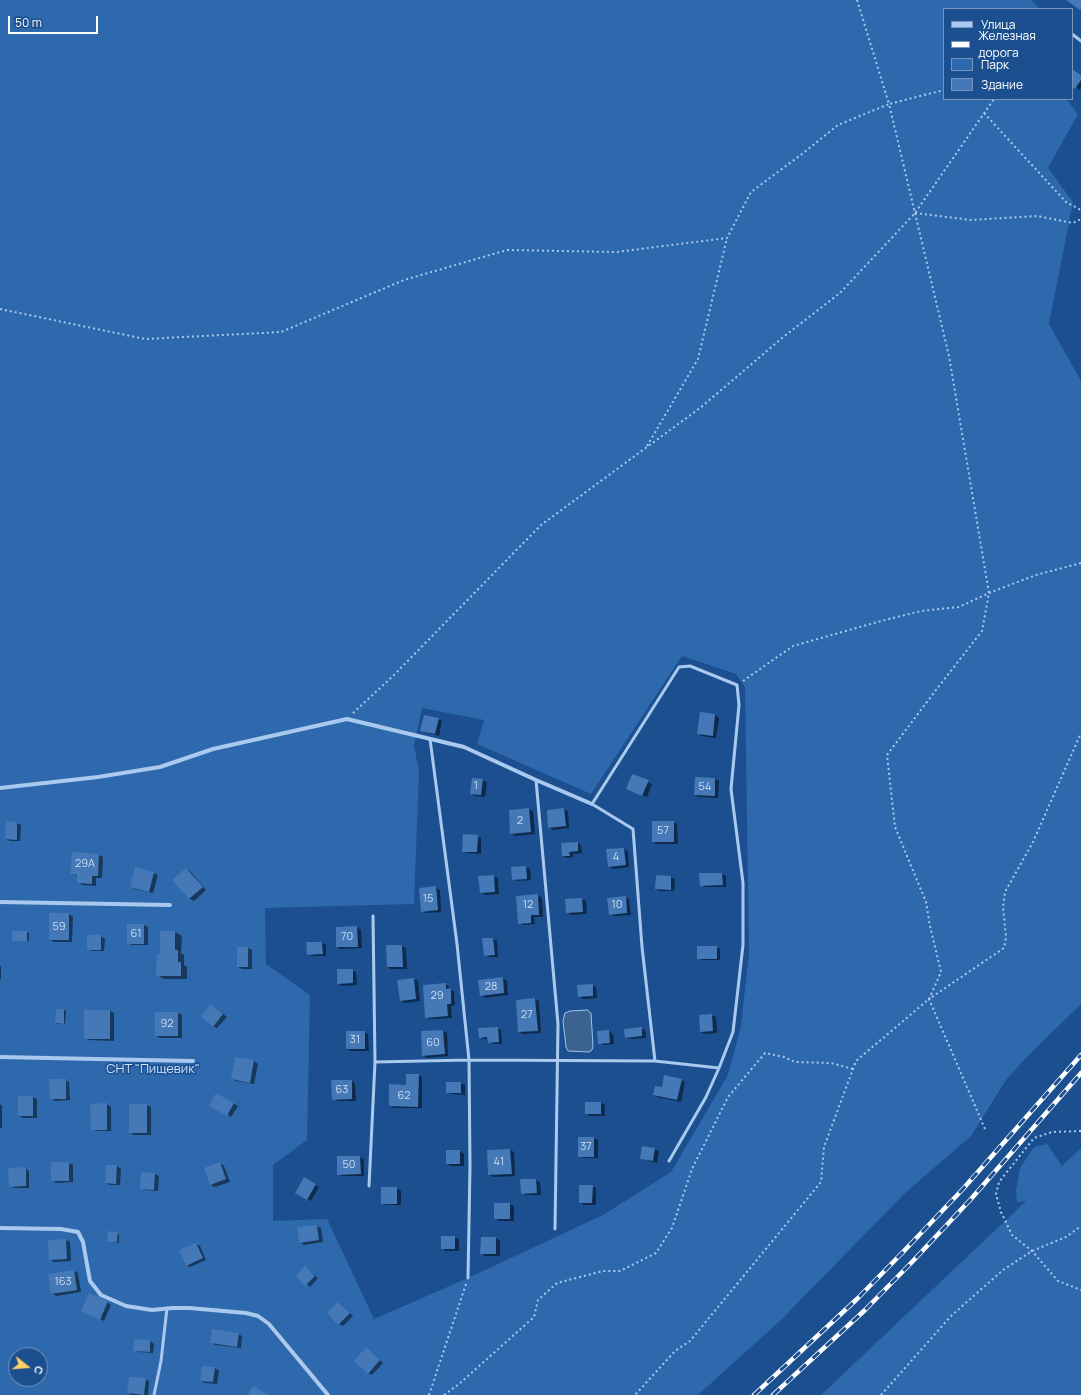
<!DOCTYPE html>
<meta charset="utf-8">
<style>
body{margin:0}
#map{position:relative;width:1081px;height:1395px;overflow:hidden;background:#1b4f8f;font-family:Manrope,sans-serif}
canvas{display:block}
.legend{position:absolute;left:943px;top:8px;width:130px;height:92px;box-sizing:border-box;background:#1b4f8f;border:1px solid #7695bc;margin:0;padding:5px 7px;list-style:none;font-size:12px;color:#fff}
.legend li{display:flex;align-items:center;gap:8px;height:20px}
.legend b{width:20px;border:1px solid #7695bc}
.north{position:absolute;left:8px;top:1347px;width:40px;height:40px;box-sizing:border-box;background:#1b4f8f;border:1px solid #7695bc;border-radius:50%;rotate:107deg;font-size:11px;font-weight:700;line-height:16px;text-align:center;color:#fff}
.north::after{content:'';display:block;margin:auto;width:14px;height:18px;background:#ffd166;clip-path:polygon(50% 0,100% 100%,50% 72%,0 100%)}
.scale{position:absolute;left:8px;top:16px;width:90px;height:18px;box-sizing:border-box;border:2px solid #fff;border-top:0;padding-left:5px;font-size:12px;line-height:14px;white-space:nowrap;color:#fff;-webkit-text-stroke:3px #1b4f8f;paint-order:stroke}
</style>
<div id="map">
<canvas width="1081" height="1395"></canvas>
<ul class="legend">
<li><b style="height:5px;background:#a9c9ee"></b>Улица</li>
<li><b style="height:5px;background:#fff"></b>Железная дорога</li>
<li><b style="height:11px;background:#2e69ad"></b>Парк</li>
<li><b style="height:11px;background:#4478b7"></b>Здание</li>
</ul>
<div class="north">С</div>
<div class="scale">50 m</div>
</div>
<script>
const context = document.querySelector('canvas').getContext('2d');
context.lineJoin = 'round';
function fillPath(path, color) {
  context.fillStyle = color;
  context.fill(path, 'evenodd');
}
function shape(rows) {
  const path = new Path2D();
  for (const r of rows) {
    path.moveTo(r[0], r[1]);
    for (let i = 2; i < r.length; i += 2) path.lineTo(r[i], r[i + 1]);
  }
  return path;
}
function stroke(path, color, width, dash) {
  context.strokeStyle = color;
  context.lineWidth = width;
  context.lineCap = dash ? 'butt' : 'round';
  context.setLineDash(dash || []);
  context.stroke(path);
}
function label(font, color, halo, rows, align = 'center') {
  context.font = font + ' Manrope,sans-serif';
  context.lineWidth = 3;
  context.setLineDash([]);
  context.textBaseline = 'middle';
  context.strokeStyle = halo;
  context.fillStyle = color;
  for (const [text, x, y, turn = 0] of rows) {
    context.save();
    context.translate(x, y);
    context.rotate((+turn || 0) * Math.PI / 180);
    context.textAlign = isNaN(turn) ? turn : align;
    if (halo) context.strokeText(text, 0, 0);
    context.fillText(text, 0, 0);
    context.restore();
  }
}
fillPath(shape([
 [0,0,1031,0,1040,9,944,9,944,99,1066,99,1078,114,1048,168,1073,202,1049,324,1081,381,1081,1004,1026,1058,1006,1080,971,1136,905,1193,781,1320,698,1395,0,1395],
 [682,656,736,674,745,687,749,953,741,1026,728,1075,671,1172,603,1215,468,1278,374,1319,327,1219,273,1221,273,1165,307,1140,310,995,266,964,265,908,414,904,419,772,414,745,422,708,484,720,477,744,591,794],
 [16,1355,40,1355,40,1379,16,1379],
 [1047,1144,1062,1166,1081,1148,1081,1395,821,1395,1026,1201,1017,1202,1016,1191,1020,1168,1034,1147]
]), '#2e69ad');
const water = shape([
 [587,1010,591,1013,593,1046,592,1050,589,1052,568,1051,566,1047,563,1021,565,1013,570,1011,587,1010]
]);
fillPath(water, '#3c6290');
stroke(water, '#9cc4f0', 1);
fillPath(shape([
 [1072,69,1081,75,1081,88,1080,90,1072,85],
 [701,714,715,715,719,718,716,738,702,736,698,734],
 [438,719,442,721,439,736,425,732,421,730],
 [633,775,652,784,647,797,631,791],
 [696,778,715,779,719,781,718,798,699,797,695,795],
 [483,780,487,782,485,797,475,796,471,793],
 [529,809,533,811,535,834,515,836,511,833],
 [564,809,568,812,569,828,553,830,549,827,548,811],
 [673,822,677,824,678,844,657,844,653,842],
 [17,823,21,825,20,841,10,841,6,839],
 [477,836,481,838,481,854,467,853,463,851],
 [577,843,581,845,582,853,573,854,573,857,567,858,563,856],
 [624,849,628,851,629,867,613,869,609,866],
 [73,853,99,855,103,857,102,878,96,878,96,886,82,885,78,882,78,876,71,874],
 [526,867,530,869,531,880,517,881,513,879],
 [186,869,190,871,206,890,194,901,190,899,174,880],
 [154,873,158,875,153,893,135,889,131,886],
 [700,874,722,874,726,876,726,887,705,887,701,885],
 [494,876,498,878,499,894,485,895,481,892],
 [671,877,675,879,674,891,660,891,656,889],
 [436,888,440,890,441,912,426,913,422,911],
 [538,895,542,898,543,917,534,917,535,924,523,925,519,923],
 [625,897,629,899,631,915,614,916,610,914],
 [582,899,586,901,587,914,571,915,567,912],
 [69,914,73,917,72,942,54,942,50,940],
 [144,925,148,927,148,945,132,945,128,943],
 [357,927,361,930,362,948,341,949,337,947],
 [27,932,29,933,29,941,13,940],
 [161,932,175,932,182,936,181,953,184,955,184,965,187,967,187,979,164,979,157,975,161,955],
 [101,936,105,939,104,951,92,951,88,949],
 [483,939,493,939,497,941,498,957,489,957,485,955],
 [322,943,326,945,326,956,312,956,308,954],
 [402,946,406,948,407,969,391,969,387,967],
 [716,947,720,949,720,960,702,960,698,958],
 [238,948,248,948,252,950,252,969,242,969,238,967],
 [0,966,1,966,1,979,0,979],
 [352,970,356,972,357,985,342,986,338,983],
 [503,978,507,981,508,995,485,998,481,995],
 [414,979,418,981,420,1001,405,1003,401,1001],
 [446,984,454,992,455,1005,451,1006,452,1018,430,1019,426,1017],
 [592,985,596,987,597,998,583,999,579,996],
 [535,999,539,1001,541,1033,523,1034,519,1032],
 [212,1005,227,1017,217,1028,213,1026],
 [64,1010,66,1011,65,1024,58,1024,56,1023],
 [85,1011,110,1011,114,1013,114,1041,89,1040,85,1038],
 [156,1013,178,1013,182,1015,182,1038,160,1038,156,1036],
 [711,1015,716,1017,717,1033,705,1034,701,1032],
 [497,1028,501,1030,502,1044,493,1044,489,1042,489,1039,484,1039,480,1037],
 [641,1028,645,1030,646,1038,629,1039,625,1037],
 [443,1031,447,1033,448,1056,427,1058,423,1055],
 [609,1031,613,1034,614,1044,603,1045,599,1043,598,1032],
 [364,1032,368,1034,369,1051,351,1051,347,1049],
 [236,1058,254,1061,258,1064,254,1084,236,1081,232,1079],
 [418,1075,422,1077,422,1108,394,1108,390,1106,407,1086],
 [65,1080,69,1082,70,1100,55,1101,51,1098],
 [681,1080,685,1082,681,1102,658,1097,654,1095,663,1088],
 [351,1081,355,1083,356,1101,337,1101,333,1099],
 [447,1083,461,1083,465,1085,465,1095,451,1094,447,1092],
 [216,1094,238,1106,231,1117,210,1105],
 [19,1097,33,1097,37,1099,37,1118,23,1118,19,1116],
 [601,1103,605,1105,605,1116,590,1116,586,1114],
 [0,1104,2,1106,2,1128,0,1128],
 [107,1104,111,1107,111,1131,96,1131,92,1129],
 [147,1105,151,1107,151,1135,134,1135,130,1133],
 [594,1138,598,1140,598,1158,583,1158,579,1156],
 [643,1147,655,1149,659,1151,657,1163,645,1160,641,1158],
 [510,1150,514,1152,515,1176,493,1177,489,1175,488,1151],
 [447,1151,460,1151,464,1154,464,1166,451,1166,447,1164],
 [360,1157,364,1159,364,1176,342,1176,338,1174],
 [69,1163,73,1165,73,1182,56,1183,52,1180],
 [220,1163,224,1166,230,1182,215,1187,211,1185],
 [117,1166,121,1169,120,1185,110,1185,106,1183],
 [25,1168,29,1171,29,1188,14,1188,10,1186],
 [155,1174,159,1176,158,1191,145,1190,141,1188],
 [304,1178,319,1187,311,1201,296,1193],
 [521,1180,536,1180,540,1182,541,1195,526,1195,522,1193],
 [592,1186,596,1188,596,1205,584,1205,580,1202],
 [397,1188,401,1191,401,1205,386,1205,382,1203],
 [495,1204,510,1204,514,1206,514,1221,499,1221,495,1218],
 [317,1226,321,1228,323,1242,304,1245,300,1242,298,1228],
 [117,1233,119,1234,119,1243,108,1241],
 [442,1237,455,1237,459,1239,459,1251,446,1251,442,1248],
 [496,1238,500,1241,500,1256,485,1256,481,1253],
 [66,1240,70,1242,71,1261,54,1262,50,1259],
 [196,1244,200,1246,206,1260,190,1267,186,1265],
 [306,1268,318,1278,310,1287,297,1276],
 [74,1271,78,1273,81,1292,56,1296,52,1293],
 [107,1302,111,1305,104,1321,86,1313],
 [339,1303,353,1316,343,1326,339,1324],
 [238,1334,242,1336,241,1348,215,1345,211,1342],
 [135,1340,150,1341,154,1344,153,1353,138,1352,134,1350],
 [366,1348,383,1363,372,1375,368,1373],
 [215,1368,219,1371,217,1384,205,1383,201,1381],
 [145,1379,149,1381,148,1395,132,1395,128,1393]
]), '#0007');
fillPath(shape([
 [1066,0,1081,0,1081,9,1080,10],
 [1072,69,1081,75,1081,80,1075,89,1072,87],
 [700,712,715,714,713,736,697,734],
 [424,715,439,718,435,734,420,731],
 [632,774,649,780,642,796,626,789],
 [695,777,715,778,715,796,694,795],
 [472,778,483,779,481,795,470,794],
 [529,808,531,832,510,834,509,810],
 [564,808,566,826,548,828,547,810],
 [6,821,17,822,17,840,5,839],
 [652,821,674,821,674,842,652,842],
 [463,834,478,835,477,852,462,852],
 [578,842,578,851,569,852,570,856,562,856,561,843],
 [624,848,626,865,608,867,606,849],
 [72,852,99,854,98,876,92,876,92,884,77,883,77,875,70,874],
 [526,866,527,879,512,880,511,867],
 [135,867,154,872,149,892,130,887],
 [186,868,203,887,189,899,172,880],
 [699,873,722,873,723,885,700,886],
 [494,875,495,892,480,893,478,876],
 [656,875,671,876,671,890,655,889],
 [436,886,438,910,421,912,419,888],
 [538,894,539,915,531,915,531,923,518,924,516,896],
 [626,896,627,913,609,915,607,898],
 [582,898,583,912,566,913,565,899],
 [49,913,69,913,69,940,49,940],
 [127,924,144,924,144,944,127,944],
 [357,926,358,947,336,947,336,927],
 [12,931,27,931,27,941,12,941],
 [160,931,175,931,175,950,178,950,178,962,181,962,181,976,156,976,157,954,160,954],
 [87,935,101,935,101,950,87,950],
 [482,938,493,938,495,955,484,956],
 [306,942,322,942,323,954,307,955],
 [386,945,402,945,403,967,387,967],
 [697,946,717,946,717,959,697,959],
 [237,947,248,947,248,967,237,967],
 [337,969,353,969,353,983,337,984],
 [503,977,504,993,480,996,478,980],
 [414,978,416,999,400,1001,397,980],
 [446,983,446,989,451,988,451,1004,447,1004,448,1016,425,1018,423,985],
 [593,984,593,996,578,997,577,985],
 [535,998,538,1031,518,1032,516,1000],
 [211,1004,223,1014,213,1027,201,1016],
 [56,1009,64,1009,64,1024,55,1023],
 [84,1010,110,1010,110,1039,84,1039],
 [155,1012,178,1012,178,1036,155,1036],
 [712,1014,713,1031,700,1032,699,1015],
 [498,1027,499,1042,488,1043,487,1037,479,1038,478,1028],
 [642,1027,642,1036,625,1038,624,1029],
 [443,1030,445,1054,422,1056,421,1031],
 [609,1030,610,1043,598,1044,597,1031],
 [346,1031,365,1031,365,1049,346,1049],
 [235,1057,254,1060,250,1083,231,1079],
 [406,1074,419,1074,418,1107,389,1106,389,1084,406,1085],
 [664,1075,682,1079,677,1100,653,1095,655,1086,662,1087],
 [49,1079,66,1079,66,1099,50,1099],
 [331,1080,352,1080,352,1099,332,1100],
 [446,1082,461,1082,461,1093,446,1093],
 [216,1093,234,1103,227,1116,209,1106],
 [18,1096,33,1096,33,1116,18,1116],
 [585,1102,601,1102,601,1114,585,1114],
 [107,1103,107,1130,91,1130,90,1104],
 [129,1104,147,1104,147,1133,129,1133],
 [578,1137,594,1137,594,1157,578,1157],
 [642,1146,655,1148,653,1161,640,1159],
 [510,1149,512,1174,488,1175,487,1150],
 [446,1150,460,1150,460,1164,446,1164],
 [337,1156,360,1156,361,1174,337,1175],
 [51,1162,69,1162,69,1181,51,1181],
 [220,1162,226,1179,210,1185,204,1168],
 [106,1165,117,1165,116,1184,105,1183],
 [26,1167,26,1186,9,1187,8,1168],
 [141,1172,155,1173,154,1190,140,1189],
 [304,1177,316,1184,307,1200,295,1193],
 [520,1179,536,1179,537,1193,521,1194],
 [579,1185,593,1185,592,1203,579,1203],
 [381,1187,397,1187,397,1204,381,1204],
 [494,1203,510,1203,510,1219,494,1219],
 [317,1225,319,1240,299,1243,297,1227],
 [108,1231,118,1232,117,1242,107,1242],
 [441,1236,455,1236,455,1249,441,1249],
 [481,1237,496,1237,496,1254,480,1254],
 [66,1239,67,1259,49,1260,48,1240],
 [196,1243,203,1258,186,1266,179,1250],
 [305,1266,315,1276,305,1286,296,1276],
 [74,1270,77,1290,51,1294,48,1274],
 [89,1293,108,1301,100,1320,81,1311],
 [338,1302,350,1313,338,1325,327,1313],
 [212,1329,239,1333,237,1347,210,1343],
 [134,1339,150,1340,150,1352,133,1351],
 [366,1347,380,1360,368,1374,354,1361],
 [202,1366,215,1367,213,1382,200,1381],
 [129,1377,146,1378,144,1395,127,1393],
 [253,1386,268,1395,248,1395]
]), '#4478b7');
stroke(shape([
 [857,0,889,104,944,90],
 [984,113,1066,202,1081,210],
 [915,213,971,220,1037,216,1073,223,1081,219],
 [0,309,145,339,281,332,404,280,507,250,616,252,727,238,751,192,802,154,838,125,889,104,949,356,989,593,982,631,936,690,887,755,895,827,926,902,930,926,941,972,929,999,856,1061,824,1147,821,1182,690,1341,675,1351,635,1395],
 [647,446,698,359,727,238],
 [743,681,793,646,881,621,921,611,959,607,989,593,1036,575,1081,563],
 [353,713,392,677,541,525,700,408,782,338,840,293,915,213,994,99],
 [985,1129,929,999,1004,948,1006,937,1003,907,1005,892,1033,842,1081,733],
 [1081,1131,1052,1132,1034,1138,999,1182,996,1194,1001,1212,1012,1235,1032,1251,1058,1281,1081,1290],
 [429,1395,466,1284],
 [444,1395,459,1384,534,1317,538,1300,557,1283,603,1271,620,1271,656,1253,672,1228,692,1169,728,1097,765,1053,784,1057,795,1062,831,1063,853,1069],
 [881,1395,951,1316,1003,1270,1032,1251,1066,1237,1081,1226]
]), '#a9c9ee', 2, [2, 3]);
stroke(shape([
 [1072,34,1081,41],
 [430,739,457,944,469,1060,470,1166,468,1278],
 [536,780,558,1024,555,1229],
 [375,1062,469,1060,655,1061,719,1068,733,1032,743,945,743,883,731,789,739,705,737,685,690,666,679,667,592,804,633,829,642,947,655,1061],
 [669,1161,706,1097,719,1068],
 [369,1186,375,1062,373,916],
 [154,1395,161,1361,167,1308]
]), '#a9c9ee', 3);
stroke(shape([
 [0,788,98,777,160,767,213,749,347,719,464,747,536,780,592,804],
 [0,902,170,905],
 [0,1057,193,1061],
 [0,1228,61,1229,78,1232,83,1242,90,1281,101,1295,126,1306,152,1310,173,1308,189,1308,246,1313,258,1316,269,1324,328,1395]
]), '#a9c9ee', 4);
const rail = shape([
 [754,1395,857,1299,904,1251,962,1190,1081,1055],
 [773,1395,865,1310,913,1261,971,1199,1081,1073]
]);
stroke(rail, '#fff', 4.5);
stroke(rail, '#1b4f8f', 3, [9]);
label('11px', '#d0dded', null, [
 ["1",476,786],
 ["54",705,787],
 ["2",520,821],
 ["57",663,831],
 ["4",616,857],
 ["29А",85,864],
 ["15",428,899],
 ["12",528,905],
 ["10",617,905],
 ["59",59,927],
 ["61",136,934],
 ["70",347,937],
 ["28",491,987],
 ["29",437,996],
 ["27",527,1015],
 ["92",167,1024],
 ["31",355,1040],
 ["60",433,1043],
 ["63",342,1090],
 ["62",404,1096],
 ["37",586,1147],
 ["41",499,1162],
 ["50",349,1165],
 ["163",63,1282]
]);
label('13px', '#cfe3fa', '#1b4f8f', [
 ["СНТ \"Пищевик\"",153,1069]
]);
</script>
